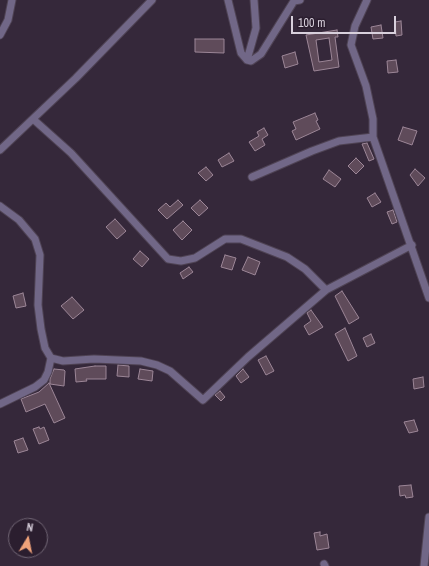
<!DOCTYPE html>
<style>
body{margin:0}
#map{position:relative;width:429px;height:566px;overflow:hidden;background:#35283a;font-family:"Archivo Narrow",sans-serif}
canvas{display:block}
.north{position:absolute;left:8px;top:518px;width:40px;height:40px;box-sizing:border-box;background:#2b1e2f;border:1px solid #706574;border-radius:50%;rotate:10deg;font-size:11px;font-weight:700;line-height:16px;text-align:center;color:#d8d0dc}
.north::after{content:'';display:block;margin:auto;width:14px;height:18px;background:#f0a27a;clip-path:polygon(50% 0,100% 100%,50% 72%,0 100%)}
.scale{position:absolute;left:291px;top:16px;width:105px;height:18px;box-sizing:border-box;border:2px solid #d8d0dc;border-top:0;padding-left:5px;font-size:12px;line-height:14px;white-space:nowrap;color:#d8d0dc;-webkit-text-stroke:3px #2b1e2f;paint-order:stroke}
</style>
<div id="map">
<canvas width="429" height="566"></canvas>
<div class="north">N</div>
<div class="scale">100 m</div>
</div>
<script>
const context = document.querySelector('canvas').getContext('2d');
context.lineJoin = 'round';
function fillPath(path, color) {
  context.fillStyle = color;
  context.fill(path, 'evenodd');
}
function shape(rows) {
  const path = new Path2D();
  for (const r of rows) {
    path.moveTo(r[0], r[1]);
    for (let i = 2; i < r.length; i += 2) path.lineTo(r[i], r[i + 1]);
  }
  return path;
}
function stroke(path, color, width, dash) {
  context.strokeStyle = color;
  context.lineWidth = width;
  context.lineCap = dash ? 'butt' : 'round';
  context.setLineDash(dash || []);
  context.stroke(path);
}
const building = shape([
 [401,21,402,35,396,36,395,22,401,21],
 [381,25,383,38,373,39,371,27,381,25],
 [337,30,338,37,335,37,339,67,314,71,306,35,337,30],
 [329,38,332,60,319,62,316,40,329,38],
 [195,39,224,39,224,53,195,52,195,39],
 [295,52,298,64,285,68,282,56,295,52],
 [396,60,398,72,388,73,387,61,396,60],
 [315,113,318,120,316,121,320,129,296,140,292,131,296,129,293,122,315,113],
 [403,127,417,131,412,145,398,140,403,127],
 [264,128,268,135,262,139,265,145,255,151,249,142,259,136,257,132,264,128],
 [367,143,374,159,369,161,362,144,367,143],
 [229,153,234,161,222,167,218,160,229,153],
 [356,158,364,166,356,174,348,166,356,158],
 [206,167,213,175,206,181,198,173,206,167],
 [415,169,425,178,418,186,410,175,415,169],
 [329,170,341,179,335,187,323,179,329,170],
 [375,193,381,202,372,207,367,198,375,193],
 [178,200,183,205,167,219,158,210,166,203,170,207,178,200],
 [200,200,208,208,199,216,191,208,200,200],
 [393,210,397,222,392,224,387,212,393,210],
 [115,219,126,231,117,239,106,227,115,219],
 [183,221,192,230,182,240,173,230,183,221],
 [140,251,149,259,142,267,133,259,140,251],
 [225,255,236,258,232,270,221,267,225,255],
 [248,257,260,262,255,275,242,270,248,257],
 [189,267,193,272,183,279,180,273,189,267],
 [342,291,359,318,349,324,335,296,342,291],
 [23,293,26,306,16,308,13,296,23,293],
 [72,297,84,310,73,319,61,306,72,297],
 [311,310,323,327,309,335,304,326,311,321,307,313,311,310],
 [345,328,357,356,348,361,335,334,345,328],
 [371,334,375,343,367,347,363,338,371,334],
 [266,356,274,371,266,375,258,360,266,356],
 [118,365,129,366,129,377,117,376,118,365],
 [95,366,106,366,106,379,86,379,87,381,76,382,75,369,95,366],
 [54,369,64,370,65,371,64,386,50,384,50,379,54,369],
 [140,369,153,371,152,381,138,379,140,369],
 [243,369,249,377,241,383,236,376,243,369],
 [423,377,424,387,414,389,413,379,423,377],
 [49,383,65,418,54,423,45,404,26,412,21,399,39,392,49,383],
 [220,391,225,397,221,401,215,395,220,391],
 [414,420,418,431,409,433,404,422,414,420],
 [39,427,40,429,44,427,49,440,39,444,33,429,39,427],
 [23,438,28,450,18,453,14,441,23,438],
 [411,485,413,497,406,498,405,495,400,496,399,486,411,485],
 [320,532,320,536,327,534,329,548,317,550,314,533,320,532]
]);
fillPath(building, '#5f4b5a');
stroke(building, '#9c8697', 1);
const minor = shape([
 [228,0,241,53,247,60,251,61,261,54,294,1,300,0],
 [367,0,355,26,351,45,366,86,373,119,373,137,429,298],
 [0,35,8,20,12,0],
 [247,60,256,28,254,0],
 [33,119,71,153,168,259,181,261,195,258,225,239,241,239,287,257,305,269,326,290],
 [0,150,76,78,152,0],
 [252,177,312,151,339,141,373,137],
 [0,206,19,220,35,239,40,255,38,305,41,329,45,348,51,358,63,361,94,359,141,361,157,365,170,371,203,400,248,357,326,290,412,245],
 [0,404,35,387,44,380,48,372,51,358],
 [324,564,325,566],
 [424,566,429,517]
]);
stroke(minor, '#4f4354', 9);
stroke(minor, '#716787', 7);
</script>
